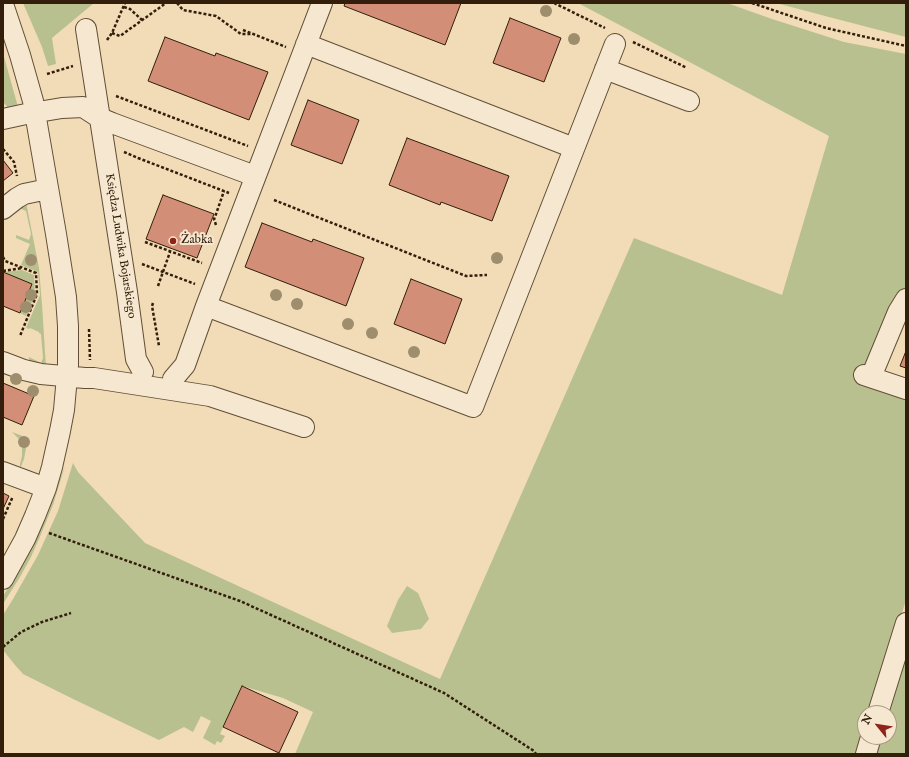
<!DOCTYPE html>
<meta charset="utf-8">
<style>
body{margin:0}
#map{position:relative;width:909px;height:757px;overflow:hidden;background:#f1dcb7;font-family:"IM FELL English",serif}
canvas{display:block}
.frame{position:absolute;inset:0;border:4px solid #321e0b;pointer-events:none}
.north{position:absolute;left:857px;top:705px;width:40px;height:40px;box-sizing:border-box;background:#f6e8d0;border:1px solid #a89781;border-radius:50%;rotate:300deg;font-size:11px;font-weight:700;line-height:16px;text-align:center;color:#321e0b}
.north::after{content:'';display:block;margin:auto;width:14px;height:18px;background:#8f2418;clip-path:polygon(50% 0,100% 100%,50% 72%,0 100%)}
</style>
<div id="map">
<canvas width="909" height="757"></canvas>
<div class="frame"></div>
<div class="north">N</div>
</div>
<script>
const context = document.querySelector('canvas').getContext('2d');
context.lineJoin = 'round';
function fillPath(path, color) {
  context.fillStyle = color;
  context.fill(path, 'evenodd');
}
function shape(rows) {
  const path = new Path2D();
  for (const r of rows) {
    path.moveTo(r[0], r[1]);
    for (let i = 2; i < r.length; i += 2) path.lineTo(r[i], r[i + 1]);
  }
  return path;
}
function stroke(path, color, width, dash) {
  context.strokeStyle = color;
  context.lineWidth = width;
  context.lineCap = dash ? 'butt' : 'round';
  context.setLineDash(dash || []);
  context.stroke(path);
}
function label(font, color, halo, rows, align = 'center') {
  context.font = font + ' "IM FELL English",serif';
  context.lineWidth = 4;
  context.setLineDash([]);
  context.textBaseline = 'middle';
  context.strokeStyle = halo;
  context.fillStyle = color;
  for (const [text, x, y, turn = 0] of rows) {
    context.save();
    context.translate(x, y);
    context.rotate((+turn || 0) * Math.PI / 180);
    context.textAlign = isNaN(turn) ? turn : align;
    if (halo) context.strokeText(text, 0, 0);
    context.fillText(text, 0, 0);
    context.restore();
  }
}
fillPath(shape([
 [23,3,94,3,52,38,56,64,48,66,42,47],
 [578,3,727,3,772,19,844,42,906,54,906,290,867,372,906,394,906,600,871,713,865,713,865,733,859,754,295,754,313,712,283,698,242,686,220,734,225,736,221,743,217,741,215,745,203,738,211,721,201,716,193,732,184,727,159,740,69,697,23,674,15,665,3,650,3,615,13,599,38,555,58,511,73,463,78,472,145,543,440,679,634,238,782,295,829,136],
 [776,3,906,3,906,37,825,16],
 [3,53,18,107,11,111,3,102],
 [26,202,39,268,42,304,46,368,30,363,29,360,29,357,41,363,43,358,41,334,39,333,39,332,30,328,29,329,26,328,40,295,38,272,21,265,30,244,16,238,16,235,29,240,31,234,26,211,15,206],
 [22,270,34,275,35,295,26,316,20,313,31,286,4,272],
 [12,432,28,438,24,459,20,469,20,464,22,456,22,445,19,439],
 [65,466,53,505,39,539,31,557,20,577,3,604,3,596,15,577,42,523],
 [407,586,418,593,429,619,421,629,392,633,387,626,398,600],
 [906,644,906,754,872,754,877,737,889,737,889,713,885,713]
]), '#b9c08f');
const building = shape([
 [345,3,461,3,445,45,344,6,345,3],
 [510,18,561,38,544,82,493,63,510,18],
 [165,37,215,56,216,53,268,72,249,120,148,81,165,37],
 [308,100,359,120,342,164,291,145,308,100],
 [407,138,509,176,492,221,441,202,440,205,389,185,407,138],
 [3,160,13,173,3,181,3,160],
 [163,195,214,214,197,258,146,239,163,195],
 [262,223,312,242,313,239,364,258,346,306,245,267,262,223],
 [3,272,32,284,20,313,3,306,3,272],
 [411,279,462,299,445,344,394,324,411,279],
 [906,351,906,368,900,366,906,351],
 [3,383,34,396,22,425,3,417,3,383],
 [3,493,9,496,3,509,3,493],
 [242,686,298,712,279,753,223,727,242,686]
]);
fillPath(building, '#d38e78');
stroke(building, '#321e0b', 1);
const minor = shape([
 [3,4,20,55,33,101,56,234,66,297,68,326,68,365,64,410,60,431,52,467,46,488,35,516,25,539,3,579],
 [86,29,127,292,136,359,143,372],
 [306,44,574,148],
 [605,69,689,101],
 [3,119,26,114,62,108,83,107,100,118,112,123,255,176],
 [3,209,17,198,24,194,48,189],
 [206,306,473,407,615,44],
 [3,362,24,370,41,374,85,378,94,378,210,396,304,427],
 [864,375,906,389],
 [871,377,898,312,906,299],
 [173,379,185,365,206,306,322,3],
 [3,472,46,488],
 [878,713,906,623],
 [866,754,871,737]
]);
stroke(minor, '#624e36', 22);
stroke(shape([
 [177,3,183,10,216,16,241,34,254,34],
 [554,3,605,28],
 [752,3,826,28,906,46],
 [124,7,130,9,142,20],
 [243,30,286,47],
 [112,33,120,36,166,3],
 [107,40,112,33,125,3],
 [633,42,687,68],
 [47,74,73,66],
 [116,96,248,146],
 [3,149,14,162,17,176],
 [124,152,138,158,229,193],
 [274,200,466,276,487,275],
 [216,225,214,219,215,217,224,191],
 [145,242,202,263],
 [3,257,5,261,36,273,37,294,20,336],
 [142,264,195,284],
 [3,271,22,268],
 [158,286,170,252],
 [153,303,152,306,159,346],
 [89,329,90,360],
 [3,519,13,496],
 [49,533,240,601,444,693,534,751,536,754],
 [3,647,21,632,42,622,71,613]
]), '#321e0b', 2.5, [3, 2]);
stroke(minor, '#f6e8d0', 20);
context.fillStyle = '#9e8e6e';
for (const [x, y] of [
 [546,11],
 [574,39],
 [497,258],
 [31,260],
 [31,295],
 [276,295],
 [297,304],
 [26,307],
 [348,324],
 [372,333],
 [414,352],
 [16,379],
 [33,391],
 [24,442]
]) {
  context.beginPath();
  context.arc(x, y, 6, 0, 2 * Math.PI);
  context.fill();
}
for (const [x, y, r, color] of [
 [173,241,4,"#8f2418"]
]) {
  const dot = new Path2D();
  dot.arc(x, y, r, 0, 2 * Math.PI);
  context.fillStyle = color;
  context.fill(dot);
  stroke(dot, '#f6e8d0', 1.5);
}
label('12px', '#321e0b', '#f6e8d0', [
 ["Żabka",181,241]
], 'left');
label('12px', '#321e0b', '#f6e8d0', [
 ["Księdza Ludwika Bojarskiego",120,246,81]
]);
</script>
